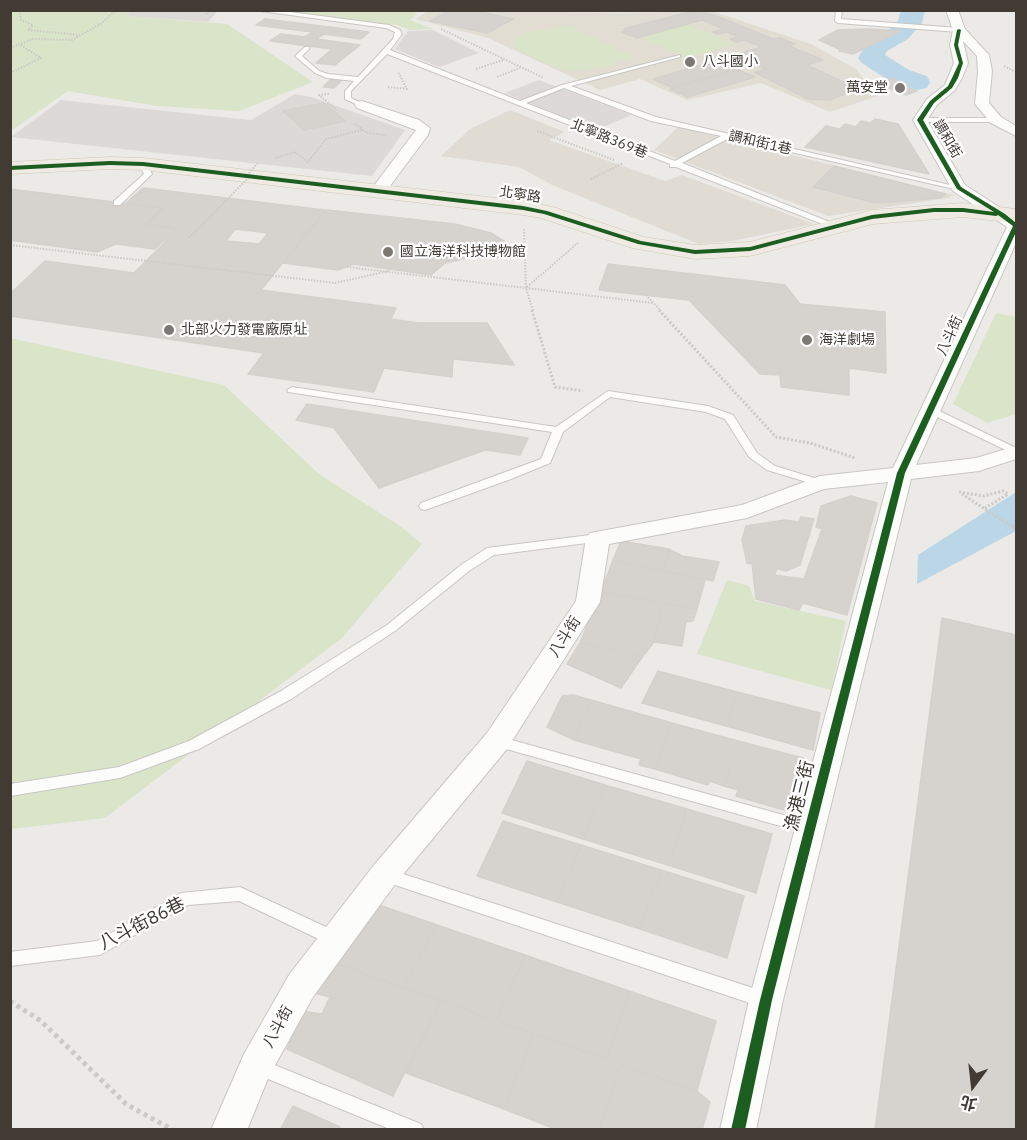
<!DOCTYPE html>
<meta charset="utf-8">
<style>
body{margin:0}
#map{position:relative;width:1027px;height:1140px;overflow:hidden;background:#eceae7;font-family:"IBM Plex Sans","Noto Sans TC",sans-serif}
canvas{display:block}
.frame{position:absolute;inset:0;border:12px solid #413b34;pointer-events:none}
.north{position:absolute;left:943px;top:1056px;width:60px;height:60px;-webkit-text-stroke:4px #fff;paint-order:stroke;rotate:195deg;font-size:16px;font-weight:700;line-height:24px;text-align:center;color:#413b34}
.north::after{content:'';display:block;margin:auto;width:21px;height:27px;background:#413b34;clip-path:polygon(50% 0,100% 100%,50% 72%,0 100%)}
</style>
<div id="map">
<canvas width="1027" height="1140"></canvas>
<div class="frame"></div>
<div class="north">北</div>
</div>
<script>
const context = document.querySelector('canvas').getContext('2d');
context.lineJoin = 'round';
function fillPath(path, color) {
  context.fillStyle = color;
  context.fill(path, 'evenodd');
}
function shape(rows) {
  const path = new Path2D();
  for (const r of rows) {
    path.moveTo(r[0], r[1]);
    for (let i = 2; i < r.length; i += 2) path.lineTo(r[i], r[i + 1]);
  }
  return path;
}
function stroke(path, color, width, dash) {
  context.strokeStyle = color;
  context.lineWidth = width;
  context.lineCap = dash ? 'butt' : 'round';
  context.setLineDash(dash || []);
  context.stroke(path);
}
function label(font, color, halo, rows, align = 'center') {
  context.font = font + ' "IBM Plex Sans","Noto Sans TC",sans-serif';
  context.lineWidth = 4.5;
  context.setLineDash([]);
  context.textBaseline = 'middle';
  context.strokeStyle = halo;
  context.fillStyle = color;
  for (const [text, x, y, turn = 0] of rows) {
    context.save();
    context.translate(x, y);
    context.rotate((+turn || 0) * Math.PI / 180);
    context.textAlign = isNaN(turn) ? turn : align;
    if (halo) context.strokeText(text, 0, 0);
    context.fillText(text, 0, 0);
    context.restore();
  }
}
fillPath(shape([
 [510,110,565,132,549,140,665,181,682,175,814,224,732,241,699,244,552,185,519,167,441,156,470,129],
 [678,127,954,195,948,198,828,216,654,150]
]), '#e0dcd4');
fillPath(shape([
 [429,10,621,13,712,11,811,44,856,69,878,96,830,112,761,83,687,100,640,79,600,90,488,38,416,19]
]), '#e2ddd3');
fillPath(shape([
 [11,11,131,11,127,16,227,24,313,82,239,111,157,106,68,91,11,131],
 [282,11,413,11,417,14,410,20,433,29,409,30,397,25],
 [688,25,735,44,687,58,640,37],
 [569,26,636,58,626,60,619,57,616,63,605,67,574,70,554,67,512,47,517,37,524,33],
 [996,313,1016,317,1016,414,987,423,953,404],
 [10,338,224,385,319,474,403,528,422,544,342,638,105,818,11,829],
 [727,580,749,586,755,601,846,621,831,690,697,654]
]), '#dae4c9');
fillPath(shape([
 [131,11,131,10,218,11,208,22,127,16],
 [433,30,479,53,439,67,395,49,408,31],
 [539,80,631,115,596,130,505,93],
 [295,94,311,97,405,130,372,176,11,137,61,100,251,120]
]), '#dcd9d7');
fillPath(shape([
 [1016,492,1016,531,917,584,918,555]
]), '#bad6e7');
fillPath(shape([
 [901,10,925,10,922,23,908,39,887,51,885,55,909,70,927,76,930,82,927,88,917,90,891,82,862,63,858,58,867,42,890,29,898,21,901,10]
]), '#bad6e7');
const building = shape([
 [451,10,471,10,513,19,487,33,430,21,451,10],
 [697,10,719,17,773,39,780,38,795,44,789,46,823,60,807,65,858,89,829,100,808,99,754,72,766,69,754,64,671,87,653,79,762,47,744,40,736,42,730,39,739,37,727,32,718,34,713,32,724,29,702,20,637,38,621,32,627,30,623,29,697,10],
 [265,19,369,32,361,39,324,34,316,39,360,45,335,65,316,63,332,49,270,41,280,34,305,37,313,32,256,25,265,19],
 [869,29,901,31,853,54,839,51,841,50,819,40,838,30,869,29],
 [738,70,755,77,688,97,670,89,738,70],
 [332,78,343,79,334,88,323,87,332,78],
 [892,78,907,84,903,86,917,91,906,95,877,83,892,78],
 [324,103,345,121,304,130,283,111,324,103],
 [875,119,898,124,929,174,805,147,826,126,840,129,845,124,856,127,861,121,870,123,875,119],
 [834,166,945,194,941,198,876,203,813,187,834,166],
 [143,188,325,210,261,290,396,308,391,319,419,323,487,323,514,365,453,359,452,377,384,368,374,392,248,374,264,353,10,316,10,294,45,261,134,273,179,228,148,224,164,208,126,203,143,188],
 [10,189,162,208,145,225,176,229,155,249,116,244,97,252,10,240,10,189],
 [327,210,455,224,491,233,510,245,501,257,467,258,445,263,431,275,354,264,338,270,283,263,327,210],
 [235,229,268,233,259,244,226,241,235,229],
 [608,264,785,285,800,304,885,312,886,373,849,368,849,395,781,387,780,375,760,374,689,300,599,290,608,264],
 [307,404,528,438,520,455,485,450,379,488,334,428,296,420,307,404],
 [851,496,877,503,847,615,803,603,799,610,756,599,752,564,747,563,742,540,746,526,785,520,799,522,801,517,814,519,800,565,786,571,777,569,774,575,804,579,822,529,816,527,821,506,851,496],
 [621,541,669,549,663,571,613,560,621,541],
 [669,549,682,556,719,562,713,581,663,571,669,549],
 [613,560,705,580,697,609,601,592,613,560],
 [601,592,663,603,654,642,643,656,580,643,601,592],
 [663,603,697,609,693,621,686,622,682,646,654,642,663,603],
 [942,618,1016,635,1016,1130,875,1130,942,618],
 [580,643,643,656,621,688,567,664,580,643],
 [658,671,737,692,726,726,642,703,658,671],
 [737,692,820,713,813,750,726,726,737,692],
 [573,695,591,700,574,740,547,727,562,696,573,695],
 [591,700,672,723,655,769,639,765,641,759,574,740,591,700],
 [672,723,738,741,724,786,710,781,708,785,655,769,672,723],
 [738,741,803,758,801,766,817,770,808,809,793,805,791,812,736,796,738,790,724,786,738,741],
 [527,761,605,785,583,839,502,813,527,761],
 [605,785,687,809,668,865,583,839,605,785],
 [687,809,772,834,756,893,668,865,687,809],
 [503,821,581,845,557,902,477,876,503,821],
 [581,845,661,870,640,929,557,902,581,845],
 [661,870,744,896,727,958,640,929,661,870],
 [379,905,437,925,403,988,335,963,379,905],
 [437,925,525,955,496,1020,403,988,437,925],
 [525,955,629,991,606,1059,496,1020,525,955],
 [335,963,441,1001,393,1096,287,1049,302,1011,322,1014,330,997,315,993,335,963],
 [629,991,716,1021,697,1091,606,1059,629,991],
 [441,1001,534,1034,504,1109,406,1073,441,1001],
 [534,1034,620,1064,599,1130,558,1130,504,1109,534,1034],
 [620,1064,697,1091,710,1102,702,1130,599,1130,620,1064],
 [293,1106,340,1127,339,1130,280,1130,293,1106]
]);
fillPath(building, '#d6d3cf');
stroke(building, '#d4d1cd', 1.5);
const lane = shape([
 [253,10,275,10,389,25,400,30,402,34,390,50,520,101,562,85,680,55,680,57,571,86,656,117,963,188,959,190,729,138,682,163,837,225,830,227,676,167,670,167,670,164,387,54,351,91,351,98,365,105,360,106,345,99,345,91,354,81,327,78,315,73,295,56,305,47,309,47,309,49,302,56,319,71,328,74,358,77,393,39,395,32,386,28,253,10],
 [564,88,651,121,721,136,675,161,526,103,564,88],
 [836,10,842,10,841,19,959,28,962,30,959,32,838,23,835,21,836,10],
 [917,118,996,118,1000,120,996,122,920,122,916,120,917,118],
 [140,162,146,162,152,174,120,205,114,205,114,201,144,174,139,164,140,162],
 [292,387,556,427,608,391,708,406,733,415,757,453,775,466,824,481,826,483,820,486,767,470,749,457,725,419,706,412,610,397,563,432,550,463,511,479,425,510,421,509,419,506,421,503,541,459,552,432,288,392,287,390,292,387],
 [931,407,1016,448,1016,455,927,412,926,410,927,408,931,407],
 [598,534,602,535,604,538,602,541,494,555,469,571,395,631,291,699,199,749,120,778,10,796,10,784,119,767,189,741,281,691,387,625,461,565,487,548,598,534],
 [497,736,809,822,814,824,816,828,814,832,809,834,492,745,490,741,492,737,497,736],
 [385,868,765,992,771,995,773,1000,771,1005,765,1008,380,880,377,875,380,870,385,868],
 [240,887,341,934,343,939,341,944,335,946,329,944,239,901,188,905,100,955,10,966,10,952,97,941,181,893,240,887],
 [257,1058,421,1124,424,1130,392,1130,251,1072,248,1066,251,1060,257,1058]
]);
const street = shape([
 [946,10,958,10,965,29,989,55,992,71,989,103,1001,117,1016,126,1016,136,991,123,975,104,978,71,977,56,963,41,968,63,962,78,955,90,937,105,927,120,965,185,1016,218,1016,243,916,465,976,458,1016,446,1016,459,979,471,911,479,783,1000,756,1130,720,1130,749,1000,888,482,824,489,747,518,609,544,600,602,507,749,396,883,313,997,269,1076,247,1130,211,1130,244,1054,289,975,374,865,487,733,576,601,586,538,590,533,742,505,820,476,893,468,1007,227,953,191,913,120,927,99,945,85,954,63,950,45,953,30,946,10],
 [362,101,419,120,430,128,428,135,384,194,378,196,370,191,416,130,357,108,355,105,357,102,362,101]
]);
const primary = shape([
 [110,157,143,158,523,201,553,207,644,237,695,245,750,242,872,210,963,203,1016,209,1016,223,963,217,873,224,750,256,695,259,632,248,541,218,523,215,143,170,110,169,10,174,10,162,110,157]
]);
stroke(lane, '#c9c6c3', 2);
stroke(street, '#c9c6c3', 2);
stroke(primary, '#cdc5b6', 1);
stroke(shape([
 [19,10,21,20,33,25,28,30],
 [206,14,211,10],
 [441,29,544,78],
 [28,30,80,35],
 [10,48,33,39,72,40,102,23,116,10],
 [1004,66,1016,72],
 [476,69,503,60],
 [10,73,41,58,19,44],
 [497,77,520,68],
 [388,87,407,89,398,72],
 [329,94,319,95,337,110],
 [355,124,367,133,386,135],
 [537,131,614,160],
 [275,158,295,152,308,162,326,139,362,130],
 [591,179,623,163],
 [524,229,526,288,533,311],
 [10,245,335,283,389,271],
 [347,267,653,303],
 [527,287,578,243],
 [646,295,661,311]
]), '#cbcac6', 2, [1.5, 1.5]);
stroke(shape([
 [532,310,555,387,583,391],
 [659,310,776,437,810,443,855,458],
 [959,492,984,496,1003,491,1008,494,985,508],
 [962,494,1014,528]
]), '#cbcac6', 3, [2, 2]);
stroke(shape([
 [1012,526,1016,529]
]), '#cbcac6', 4, [3, 3]);
stroke(shape([
 [10,1001,41,1021,126,1104,173,1130]
]), '#cbcac6', 5, [4, 4]);
fillPath(lane, '#fcfcfb');
fillPath(street, '#fcfcfb');
fillPath(primary, '#efebe3');
stroke(shape([
 [541,10,657,10]
]), '#d8d7d7', 2, [4, 4]);
stroke(shape([
 [189,238,249,177,248,174,259,162]
]), '#cbcac6', 2, [1.5, 1.5]);
fillPath(shape([
 [959,29,961,30,958,45,963,63,958,78,952,88,934,103,923,120,961,187,1005,214,1016,223,1016,232,905,473,772,1000,745,1130,731,1130,760,1000,897,473,1013,226,998,215,996,216,963,212,934,212,872,219,750,251,695,254,638,244,544,214,523,210,143,166,110,165,10,170,10,166,110,161,143,162,523,206,547,211,641,241,695,250,750,247,872,215,934,208,963,208,994,212,957,189,917,120,930,101,948,86,952,78,959,63,954,45,957,30,959,29]
]), '#1b5e20');
for (const [x, y, r, color] of [
 [690,62,6,"#7d7873"],
 [900,88,6,"#7d7873"],
 [388,252,6,"#7d7873"],
 [169,330,6,"#7d7873"],
 [807,340,6,"#7d7873"]
]) {
  const dot = new Path2D();
  dot.arc(x, y, r, 0, 2 * Math.PI);
  context.fillStyle = color;
  context.fill(dot);
  stroke(dot, '#fff', 2);
}
label('14px', '#413b34', '#fff', [
 ["八斗國小",702,62],
 ["萬安堂",888,88,"right"],
 ["國立海洋科技博物館",400,252],
 ["北部火力發電廠原址",181,330],
 ["海洋劇場",819,340]
], 'left');
label('14px', '#413b34', '#fff', [
 ["北寧路369巷",609,139,22],
 ["調和街",947,139,60],
 ["調和街1巷",760,143,13],
 ["北寧路",520,195,9],
 ["八斗街",950,336,-65]
]);
label('15px', '#413b34', '#fff', [
 ["八斗街",565,637,-57],
 ["八斗街",278,1027,-61]
]);
label('18px', '#413b34', '#fff', [
 ["漁港三街",800,796,-76],
 ["八斗街86巷",142,924,-27]
]);
</script>
